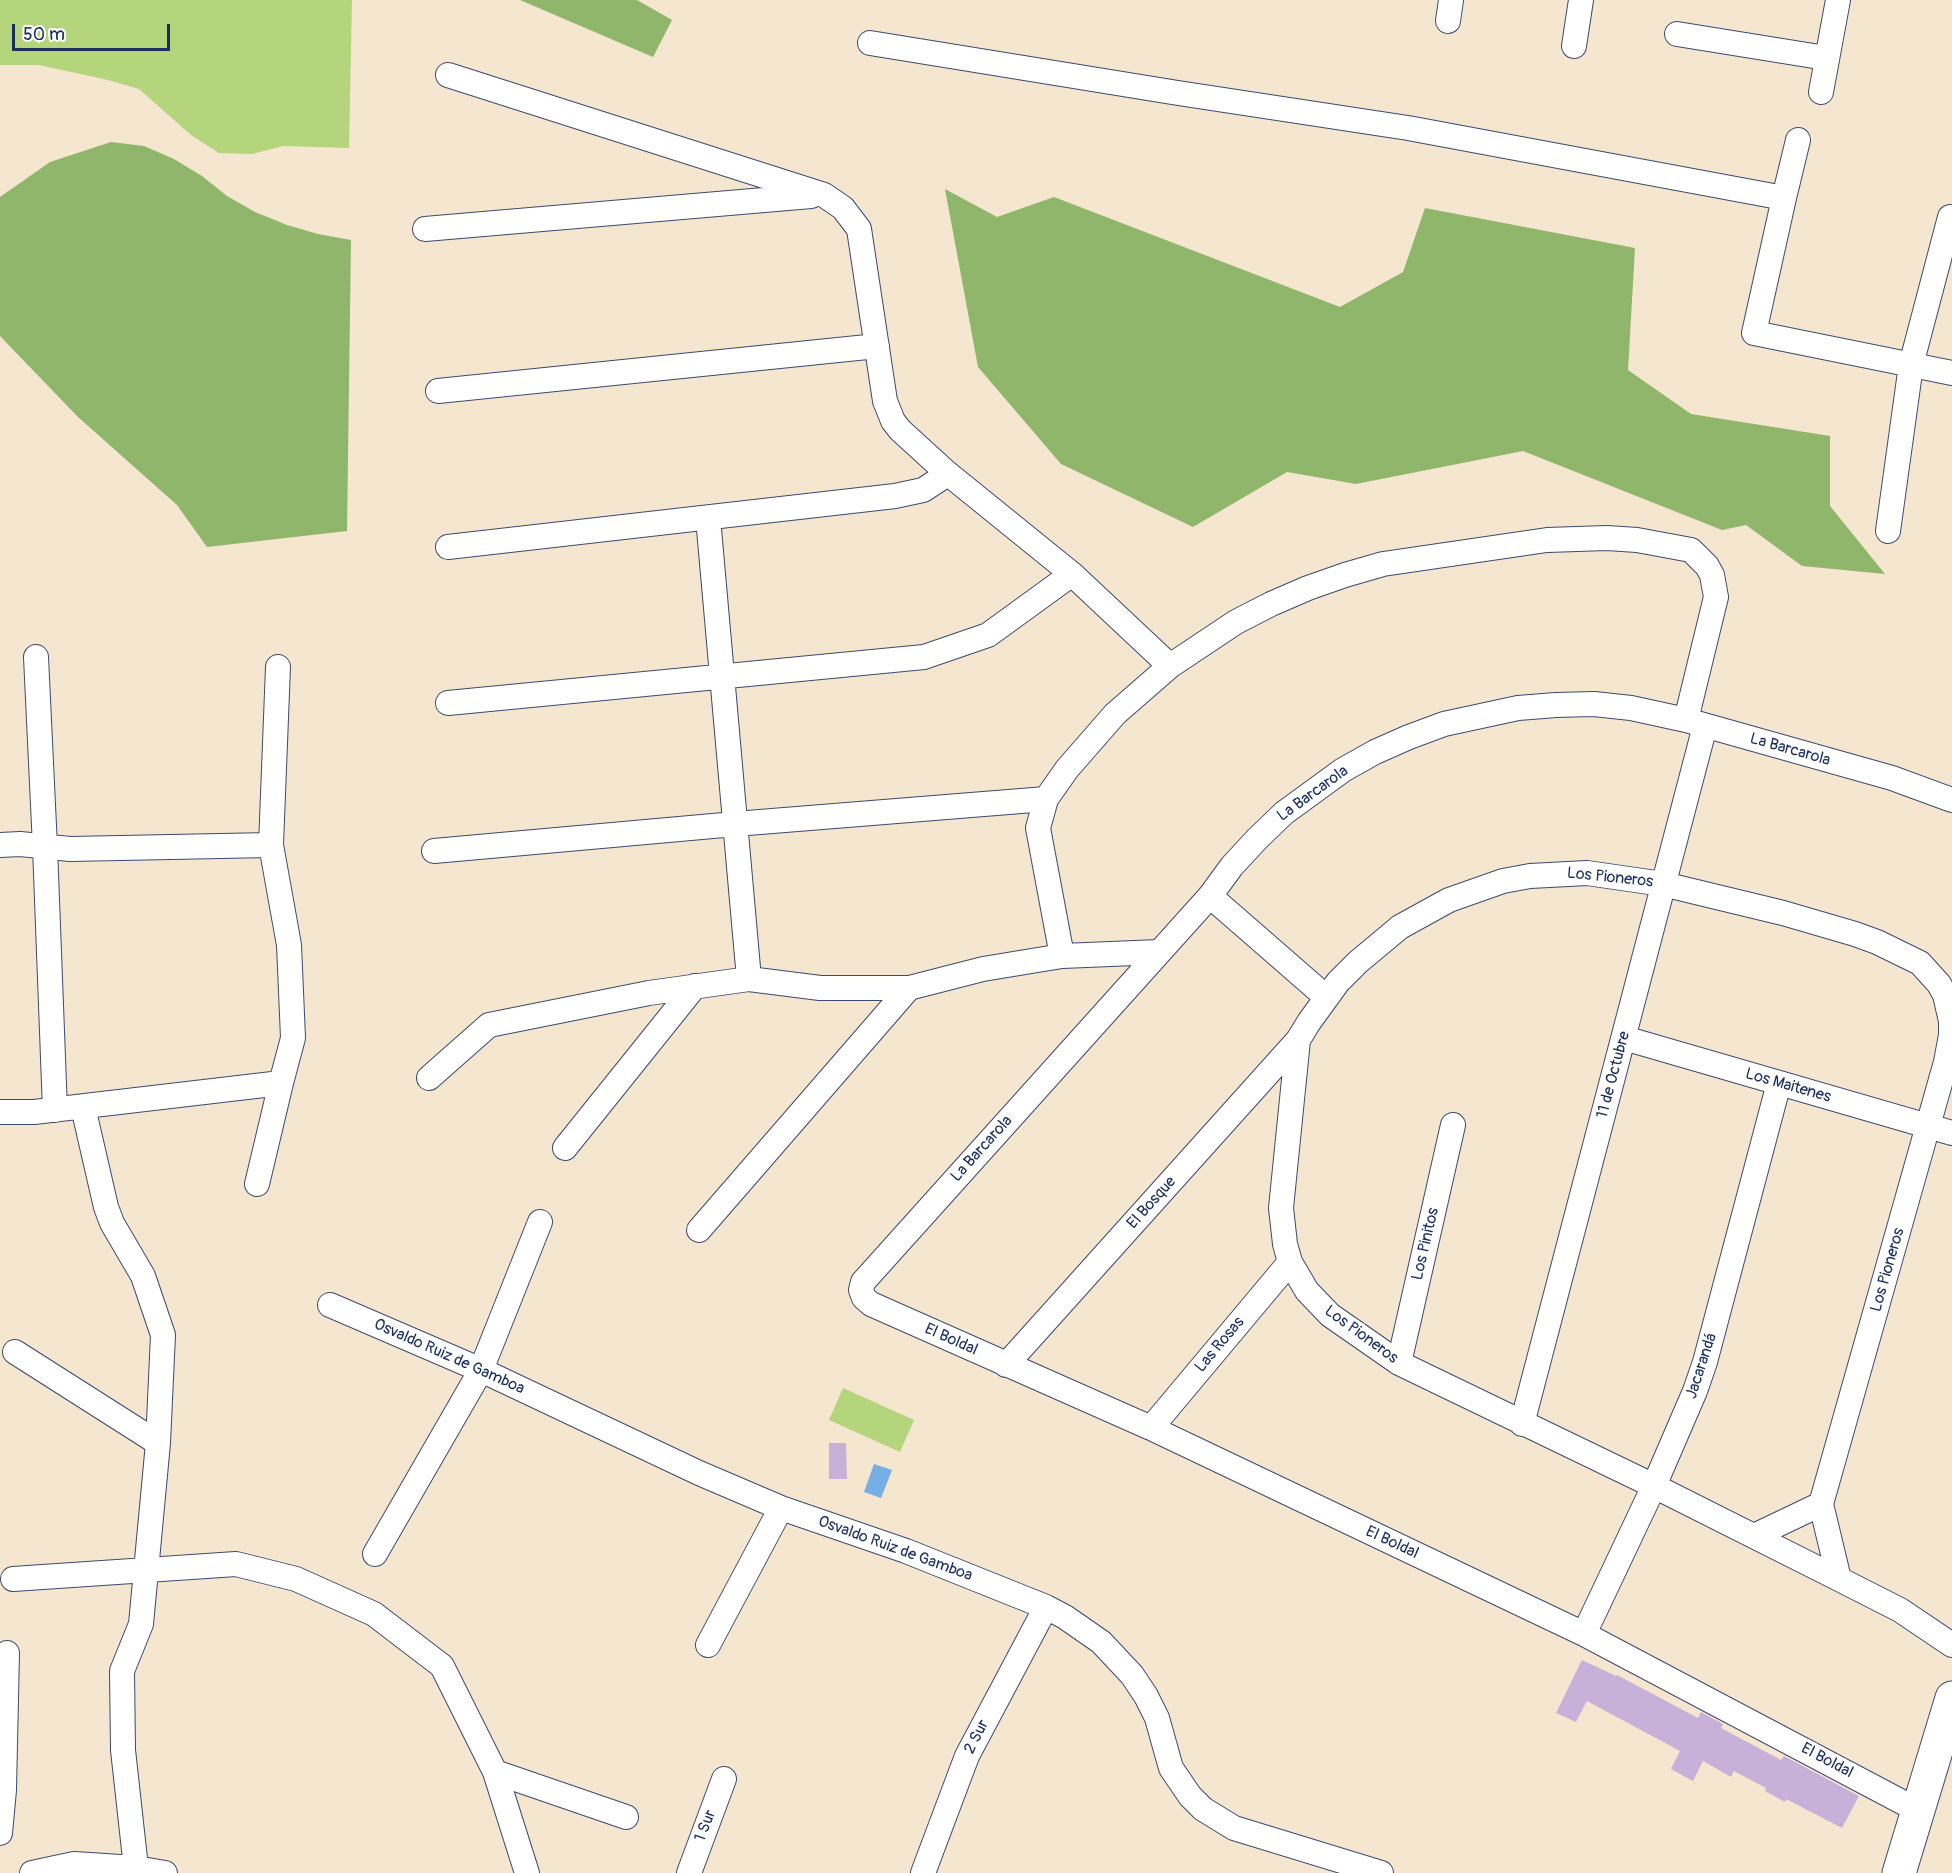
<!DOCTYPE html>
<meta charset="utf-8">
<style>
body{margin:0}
#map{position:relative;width:1952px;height:1873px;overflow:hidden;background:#f5e6cf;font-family:Pangolin,sans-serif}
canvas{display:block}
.scale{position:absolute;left:12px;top:24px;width:158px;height:27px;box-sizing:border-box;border:3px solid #1b2f5e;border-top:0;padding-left:8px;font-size:18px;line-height:21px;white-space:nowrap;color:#1b2f5e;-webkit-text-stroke:4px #fff;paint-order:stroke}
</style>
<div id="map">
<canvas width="1952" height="1873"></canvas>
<div class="scale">50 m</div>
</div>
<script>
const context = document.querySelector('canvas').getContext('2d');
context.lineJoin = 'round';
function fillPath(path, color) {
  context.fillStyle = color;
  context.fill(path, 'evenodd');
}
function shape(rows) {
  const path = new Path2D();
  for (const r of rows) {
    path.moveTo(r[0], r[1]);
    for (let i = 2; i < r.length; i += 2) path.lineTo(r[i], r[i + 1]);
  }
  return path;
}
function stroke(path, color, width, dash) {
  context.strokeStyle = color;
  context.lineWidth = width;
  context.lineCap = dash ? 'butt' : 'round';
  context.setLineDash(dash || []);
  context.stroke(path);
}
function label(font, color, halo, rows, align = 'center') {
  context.font = font + ' Pangolin,sans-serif';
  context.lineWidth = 6;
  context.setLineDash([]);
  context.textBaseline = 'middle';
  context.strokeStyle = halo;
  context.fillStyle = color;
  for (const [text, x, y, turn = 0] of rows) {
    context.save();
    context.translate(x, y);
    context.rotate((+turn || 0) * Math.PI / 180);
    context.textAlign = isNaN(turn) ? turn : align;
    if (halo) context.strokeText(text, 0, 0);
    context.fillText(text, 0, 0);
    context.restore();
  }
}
fillPath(shape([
 [0,0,352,0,349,148,283,146,252,154,219,153,191,135,139,89,108,80,39,65,0,65],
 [843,1388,914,1420,900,1452,829,1420]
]), '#b5d57c');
fillPath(shape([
 [520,0,637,0,672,20,653,57],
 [111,142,144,146,174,159,202,176,227,196,255,212,287,225,318,234,351,240,347,531,207,547,177,505,78,417,0,336,0,197,50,162],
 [945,189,997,217,1054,197,1340,307,1403,272,1425,208,1635,248,1628,370,1691,414,1830,436,1830,506,1885,574,1802,566,1746,525,1722,530,1523,451,1356,484,1287,472,1193,527,1061,464,978,367]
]), '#90b66c');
fillPath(shape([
 [874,1464,892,1470,881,1498,864,1492]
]), '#76afe6');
fillPath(shape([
 [829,1443,846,1443,847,1479,829,1479],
 [1582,1660,1616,1676,1617,1675,1698,1718,1701,1712,1723,1724,1721,1728,1781,1760,1784,1756,1859,1796,1842,1828,1786,1799,1785,1802,1765,1791,1766,1788,1734,1771,1731,1777,1703,1761,1693,1781,1671,1769,1680,1751,1587,1701,1576,1722,1556,1713]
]), '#c8b1d9');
const street = shape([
 [1448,21,1451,0],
 [1677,34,1826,58],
 [870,43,1178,93,1408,128,1784,198],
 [1574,46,1581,0],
 [448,75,824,195,843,208,859,229,885,401,893,421,900,430,946,472,1072,574,1170,666],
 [1821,92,1838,0],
 [1798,140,1784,198,1754,333,1952,373],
 [425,229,811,196],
 [438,391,877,346],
 [708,518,749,979],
 [1888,531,1911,365,1950,217],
 [448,547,895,496,923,490,940,479,946,472],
 [36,657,45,847,55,1110],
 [448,703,924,657,988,635,1072,574],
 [0,845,20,844,70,849,271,845],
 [434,851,735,824,1046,799],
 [1210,896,1326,997],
 [1062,956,1038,828,1046,799,1067,769,1115,714,1170,666,1236,622,1271,604,1308,588,1345,575,1383,564,1547,540,1607,538,1637,540,1691,550,1707,566,1712,575,1716,597,1686,720],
 [1624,1038,1952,1133],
 [429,1078,489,1025,649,993,749,979,820,988,909,988,983,969,1062,956,1159,952],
 [83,1107,106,1207,112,1223,143,1276,163,1335,158,1443,141,1624,122,1671,123,1750,136,1868,139,1873],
 [0,1112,34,1112,281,1083],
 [565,1148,695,986],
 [257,1184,281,1083,293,1038,289,945,271,845,278,667],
 [699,1230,909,988],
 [330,1305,481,1370,699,1473,781,1508,906,1551,1046,1607,1065,1617,1101,1642,1132,1675,1146,1696,1157,1718,1171,1768,1190,1796,1203,1809,1234,1828,1381,1873],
 [15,1352,158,1443],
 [1399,1363,1453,1125],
 [1006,1365,1298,1040],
 [1522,1424,1705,726],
 [1151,1428,1290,1262],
 [1754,1536,1821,1504],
 [375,1554,481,1370,540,1222],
 [13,1579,236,1564,296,1579,374,1614,442,1666,495,1772,527,1873],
 [1839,1579,1821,1504,1946,1062,1951,1035,1951,1021,1945,995,1939,984,1920,963,1877,942,1855,934,1783,913,1663,884,1587,873,1530,876,1503,881,1449,900,1400,927,1358,962,1338,982,1309,1022,1298,1040,1281,1208,1285,1244,1290,1262,1307,1291,1330,1315,1399,1363,1654,1486,1839,1579,1900,1610,1952,1645],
 [1584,1634,1654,1486,1695,1391,1705,1362,1779,1083],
 [708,1645,781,1508],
 [495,1772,626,1817],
 [1919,1811,1584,1634,1151,1428,871,1304,864,1298,861,1290,863,1282,1210,896,1232,866,1257,839,1284,813,1343,770,1375,752,1409,737,1444,724,1518,708,1556,705,1594,704,1631,708,1686,720,1892,778,1952,800],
 [0,1833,4,1790,7,1653],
 [32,1873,74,1864,136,1868,165,1873],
 [689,1873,724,1779],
 [923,1873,967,1756,1046,1607]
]);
const secondary = shape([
 [1899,1873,1952,1698]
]);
stroke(street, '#3c4a6f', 26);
stroke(secondary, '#3c4a6f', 35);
stroke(street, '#fff', 24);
stroke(secondary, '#fff', 33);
label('16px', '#1b2f5e', '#fff', [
 ["La Barcarola",1790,750,16],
 ["La Barcarola",1313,794,-36],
 ["Los Pioneros",1610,878,6],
 ["11 de Octubre",1614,1075,-75],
 ["Los Maitenes",1788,1086,16],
 ["La Barcarola",982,1149,-48],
 ["El Bosque",1152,1203,-48],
 ["Los Pinitos",1426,1244,-77],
 ["Los Pioneros",1888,1270,-74],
 ["Los Pioneros",1361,1335,36],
 ["El Boldal",951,1340,24],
 ["Las Rosas",1220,1345,-50],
 ["Osvaldo Ruiz de Gamboa",449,1357,24],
 ["Jacarandá",1702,1366,-72],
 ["El Boldal",1392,1543,25],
 ["Osvaldo Ruiz de Gamboa",895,1549,20],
 ["2 Sur",977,1737,-63],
 ["El Boldal",1827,1761,28],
 ["1 Sur",706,1826,-69]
]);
</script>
